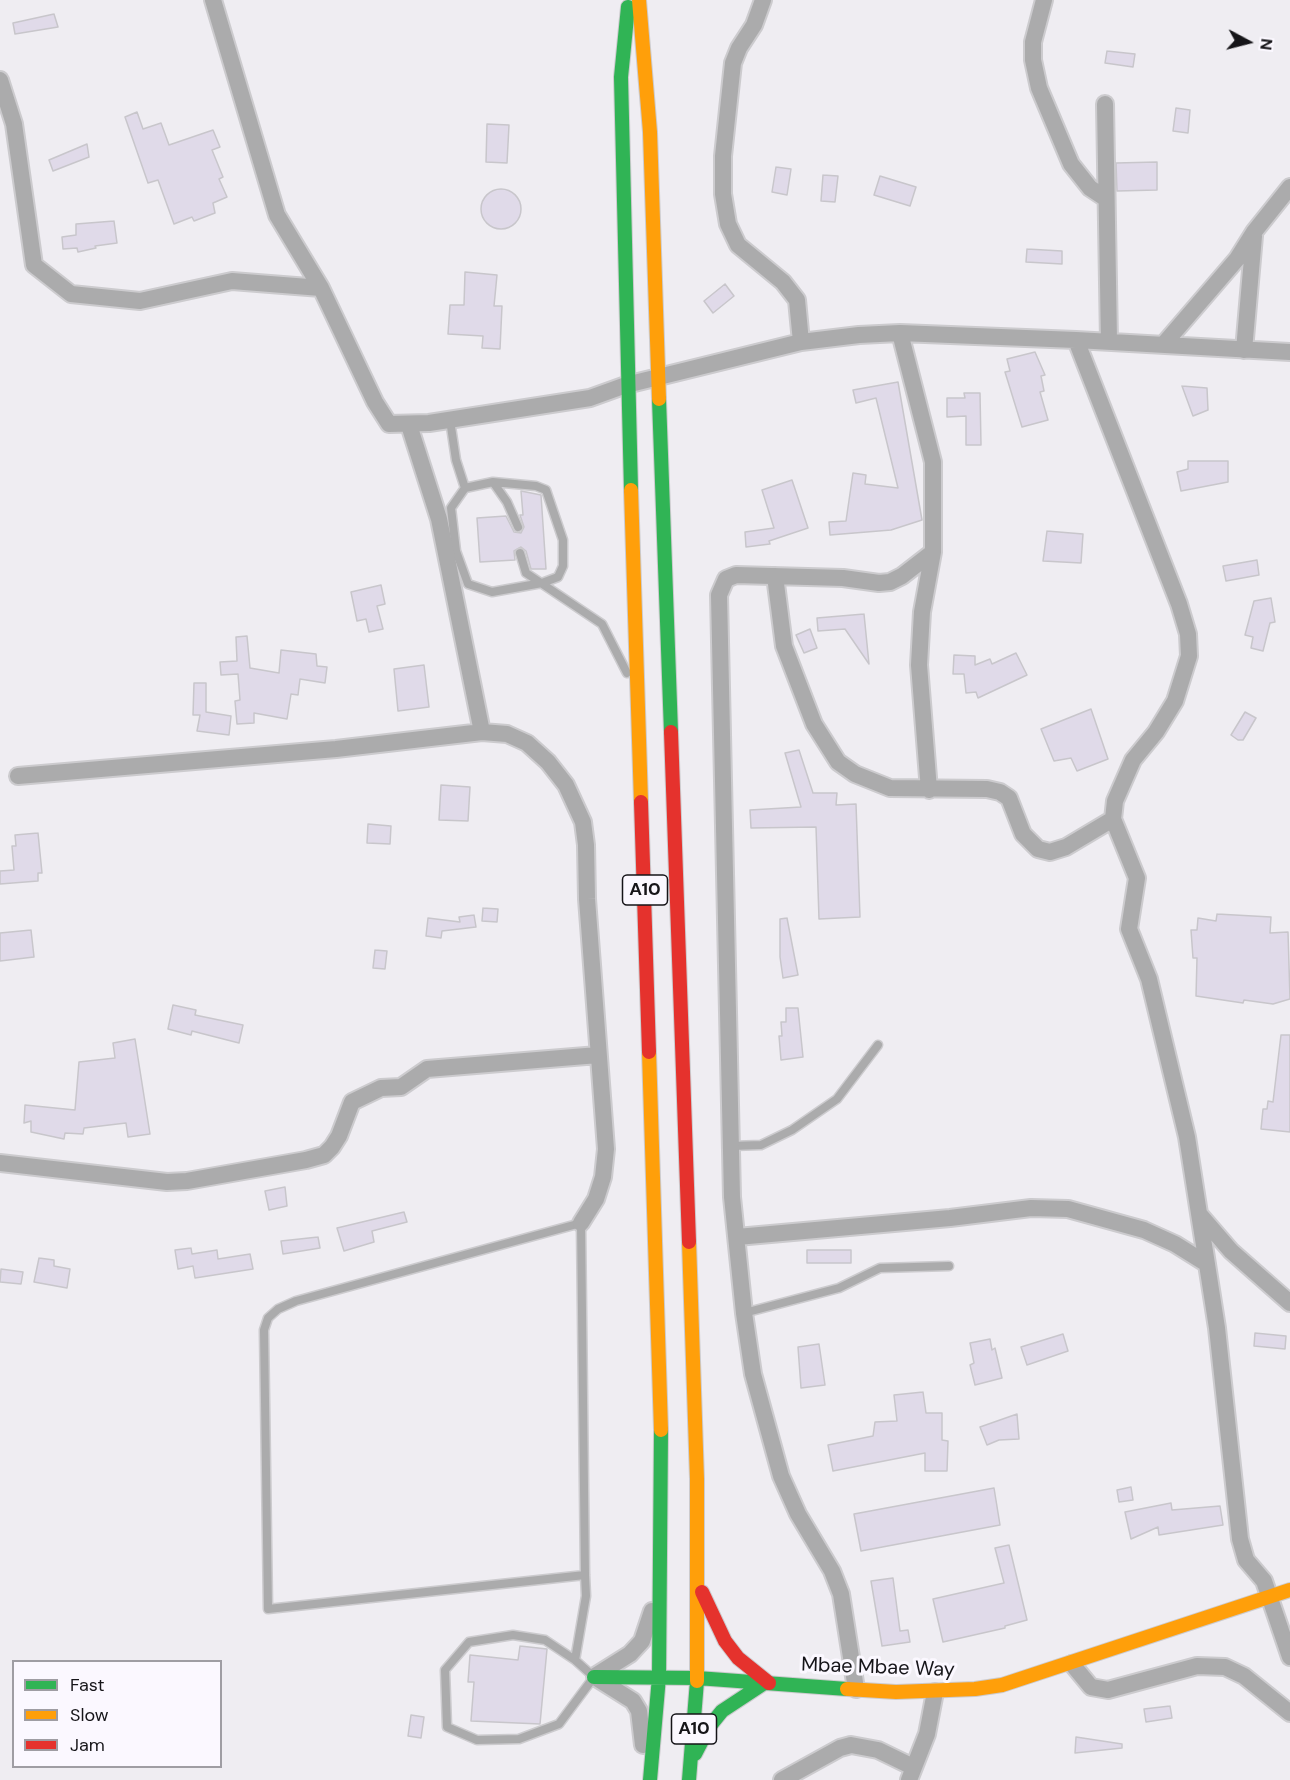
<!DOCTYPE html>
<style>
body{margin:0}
#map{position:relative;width:1290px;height:1780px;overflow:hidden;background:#efedf2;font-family:"DM Sans",sans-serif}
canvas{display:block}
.legend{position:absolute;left:12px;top:1660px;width:210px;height:108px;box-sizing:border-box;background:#fbf8ff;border:2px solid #9f9da3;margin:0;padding:8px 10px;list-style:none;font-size:18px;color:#161519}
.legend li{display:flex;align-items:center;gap:12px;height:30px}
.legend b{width:30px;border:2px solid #9f9da3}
.north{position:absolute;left:1218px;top:12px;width:60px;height:60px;-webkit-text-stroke:4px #fbf8ff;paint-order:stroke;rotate:97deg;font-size:16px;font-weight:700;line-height:24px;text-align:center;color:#161519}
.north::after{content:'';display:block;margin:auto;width:21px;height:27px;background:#161519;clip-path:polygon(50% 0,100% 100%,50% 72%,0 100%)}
</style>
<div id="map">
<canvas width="1290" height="1780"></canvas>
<ul class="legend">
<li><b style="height:8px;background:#30b455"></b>Fast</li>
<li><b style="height:8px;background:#ff9f0a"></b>Slow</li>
<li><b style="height:8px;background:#e5322d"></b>Jam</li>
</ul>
<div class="north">N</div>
</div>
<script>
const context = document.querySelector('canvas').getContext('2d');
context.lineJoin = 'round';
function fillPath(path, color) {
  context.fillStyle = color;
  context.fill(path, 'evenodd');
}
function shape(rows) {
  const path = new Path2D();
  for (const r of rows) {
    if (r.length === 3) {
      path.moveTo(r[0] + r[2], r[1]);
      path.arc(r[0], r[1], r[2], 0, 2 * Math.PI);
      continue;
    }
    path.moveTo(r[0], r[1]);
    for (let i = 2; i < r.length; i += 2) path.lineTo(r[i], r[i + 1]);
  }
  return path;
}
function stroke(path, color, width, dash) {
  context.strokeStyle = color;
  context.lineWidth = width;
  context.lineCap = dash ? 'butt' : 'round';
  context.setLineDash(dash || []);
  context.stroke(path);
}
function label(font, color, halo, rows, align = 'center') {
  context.font = font + ' "DM Sans",sans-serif';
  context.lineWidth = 6;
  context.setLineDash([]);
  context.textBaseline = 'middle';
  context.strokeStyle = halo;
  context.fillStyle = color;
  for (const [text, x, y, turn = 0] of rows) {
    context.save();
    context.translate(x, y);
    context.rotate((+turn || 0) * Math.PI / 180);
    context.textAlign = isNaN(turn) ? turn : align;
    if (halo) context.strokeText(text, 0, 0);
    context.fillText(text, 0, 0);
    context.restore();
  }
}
const building = shape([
 [54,14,58,27,15,34,13,23,54,14],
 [1107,51,1135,54,1133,67,1105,63,1107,51],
 [1176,108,1190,110,1188,133,1173,131,1176,108],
 [137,112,143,129,161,123,169,145,213,130,220,147,212,150,223,177,219,179,227,197,213,203,215,213,194,221,192,217,174,224,158,180,148,183,125,117,137,112],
 [487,124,509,125,507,163,486,162,487,124],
 [87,144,89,157,53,171,49,160,87,144],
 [1157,162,1157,190,1117,191,1116,163,1157,162],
 [776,167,791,169,787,195,772,192,776,167],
 [823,175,838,176,835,202,821,201,823,175],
 [880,176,916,187,910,206,874,195,880,176],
 [501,209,20],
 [114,221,117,243,95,246,96,248,78,252,77,248,63,249,62,237,76,235,76,224,114,221],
 [1027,249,1062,251,1062,264,1026,262,1027,249],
 [465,272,497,275,494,306,502,306,500,349,482,348,483,336,448,334,450,305,464,305,465,272],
 [725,284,734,296,713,313,704,301,725,284],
 [1035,352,1045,375,1041,376,1044,391,1040,392,1048,420,1022,427,1005,372,1010,371,1007,359,1035,352],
 [898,382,922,520,891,530,830,535,829,522,846,521,853,473,866,475,865,484,898,488,876,398,856,403,853,390,898,382],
 [1182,386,1207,388,1208,410,1193,416,1182,386],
 [964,393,980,393,981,445,966,445,966,416,947,417,947,398,965,398,964,393],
 [1188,461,1228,461,1228,482,1181,491,1177,472,1188,469,1188,461],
 [792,480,808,528,769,541,770,544,746,547,745,532,774,528,762,490,792,480],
 [521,491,541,495,546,569,531,569,526,551,521,547,514,551,515,560,480,562,477,518,506,516,514,532,521,533,524,527,520,515,523,515,521,491],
 [1047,531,1083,534,1081,563,1043,561,1047,531],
 [1257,560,1259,575,1226,581,1223,566,1257,560],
 [381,585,385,604,377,606,383,629,369,632,366,619,357,621,351,592,381,585],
 [1271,598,1275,622,1270,623,1263,651,1251,648,1253,637,1245,635,1254,601,1271,598],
 [864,614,869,664,845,629,818,631,817,618,864,614],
 [810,629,817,648,804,653,796,635,810,629],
 [247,636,250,668,279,673,281,650,316,654,317,666,327,667,325,683,300,679,298,695,291,694,287,719,254,713,254,723,237,724,235,701,240,700,238,674,221,675,220,662,237,661,236,637,247,636],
 [1016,653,1027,675,978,698,976,692,966,693,964,674,953,674,954,655,975,656,975,665,990,659,992,664,1016,653],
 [424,665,429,707,398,711,394,669,424,665],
 [194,683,206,683,206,712,231,716,229,735,197,731,200,715,193,715,194,683],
 [1091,709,1108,759,1077,771,1071,758,1054,761,1041,729,1091,709],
 [1245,712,1256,718,1243,740,1238,740,1231,735,1245,712],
 [799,750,813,793,837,793,836,805,856,804,860,917,819,919,816,827,751,828,750,810,801,807,785,753,799,750],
 [441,785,470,787,468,821,439,820,441,785],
 [368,824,391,826,390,844,367,843,368,824],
 [38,833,42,873,38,873,38,881,0,884,0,871,14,870,12,846,16,846,15,835,38,833],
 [483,908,498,909,497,922,482,921,483,908],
 [1217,914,1271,917,1270,933,1288,932,1290,999,1273,1004,1244,1000,1243,1003,1196,996,1197,958,1193,958,1191,930,1197,930,1198,918,1216,921,1217,914],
 [474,915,476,927,442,931,441,938,426,936,428,918,460,922,459,917,474,915],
 [787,918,798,975,783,978,780,957,780,919,787,918],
 [31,930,34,957,0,961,0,933,31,930],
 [375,950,387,951,385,969,373,968,375,950],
 [173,1005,196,1010,195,1015,243,1025,239,1043,192,1031,191,1035,168,1029,173,1005],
 [786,1008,798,1008,803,1057,781,1060,779,1036,782,1036,781,1022,786,1022,786,1008],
 [1281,1035,1290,1035,1290,1132,1261,1129,1263,1109,1267,1109,1268,1101,1273,1102,1281,1035],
 [135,1039,150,1134,128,1137,126,1123,84,1128,83,1134,65,1133,64,1139,31,1132,31,1121,24,1123,25,1105,75,1110,79,1062,115,1058,113,1043,135,1039],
 [285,1187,287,1206,269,1210,265,1191,285,1187],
 [404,1212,407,1222,372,1231,374,1242,344,1251,337,1228,404,1212],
 [318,1237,320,1248,283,1254,281,1241,318,1237],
 [191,1248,192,1254,217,1250,218,1259,250,1254,253,1269,195,1278,193,1266,178,1269,175,1250,191,1248],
 [807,1250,851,1250,851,1263,807,1263,807,1250],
 [39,1258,54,1260,54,1266,70,1269,67,1288,34,1282,39,1258],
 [1,1269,23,1272,21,1284,0,1282,1,1269],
 [1255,1333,1286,1336,1285,1349,1254,1346,1255,1333],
 [1063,1334,1068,1351,1027,1365,1021,1347,1063,1334],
 [990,1339,992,1350,995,1348,1002,1378,975,1385,970,1365,974,1363,970,1343,990,1339],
 [819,1344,825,1385,801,1388,798,1347,819,1344],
 [923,1392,926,1413,942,1413,942,1440,948,1441,947,1471,925,1471,925,1453,833,1471,828,1445,873,1436,875,1422,897,1421,894,1395,923,1392],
 [1017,1414,1019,1439,999,1440,987,1445,980,1427,1017,1414],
 [1131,1487,1133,1500,1119,1502,1117,1490,1131,1487],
 [994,1488,1000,1525,861,1551,854,1514,994,1488],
 [1171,1503,1172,1510,1220,1506,1223,1525,1159,1535,1158,1527,1131,1539,1125,1512,1171,1503],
 [1009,1545,1027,1620,1005,1626,1005,1628,943,1642,933,1599,1004,1583,995,1548,1009,1545],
 [893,1578,900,1631,908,1630,910,1642,882,1646,871,1581,893,1578],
 [520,1646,547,1649,540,1724,471,1721,474,1682,468,1682,470,1655,518,1660,520,1646],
 [1170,1706,1172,1718,1146,1722,1144,1709,1170,1706],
 [411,1715,424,1717,421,1738,408,1736,411,1715],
 [1076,1737,1122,1744,1122,1748,1075,1753,1076,1737]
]);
fillPath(building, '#e0dae9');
stroke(building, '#c8c6cb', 1.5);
const lane = shape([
 [450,420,456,460,465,488,493,482,507,502,518,527],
 [465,488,451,508,456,551,468,584,492,592,542,583,558,577,563,566,563,540,546,490,536,486,493,482],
 [520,553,526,573,602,624,627,673],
 [731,1146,761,1145,792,1130,837,1099,878,1045],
 [744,1313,839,1288,880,1268,949,1266],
 [575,1660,545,1640,513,1635,469,1642,445,1670,447,1727,477,1740,519,1739,559,1724,594,1677,575,1660,586,1596,585,1575,581,1223,296,1301,278,1309,268,1318,264,1330,268,1609,585,1575]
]);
const street = shape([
 [213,0,277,215,321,288,375,402,389,424,429,423,590,398,626,385,801,342,859,335,900,333,1076,340,1290,352],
 [763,0,754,25,739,48,733,63,723,156,723,194,728,224,738,245,783,282,797,300,801,342],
 [1044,0,1033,42,1033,60,1039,88,1071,164,1090,188,1105,198],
 [0,80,14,124,34,265,71,294,140,301,232,281,321,288],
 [1105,104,1109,342],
 [900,333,933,462,933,552,922,612,919,665,929,790],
 [1076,340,1179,604,1188,634,1189,656,1175,701,1156,732,1133,760,1115,801,1113,819,1137,878,1129,929,1149,979,1187,1137,1217,1328,1240,1539,1246,1560,1264,1581,1290,1657],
 [1163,345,1237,259,1254,232,1290,187],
 [1244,350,1254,236],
 [409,425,439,519,482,732],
 [775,576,784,646,814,724,838,762,855,774,890,788,987,789,1000,792,1009,798,1023,834,1038,849,1050,852,1066,847,1113,819],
 [18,776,336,749,482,732,507,734,527,743,548,762,566,785,583,822,586,845,587,899,606,1149,603,1177,596,1199,581,1223],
 [0,1163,167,1182,187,1181,306,1160,324,1155,332,1147,339,1136,352,1102,381,1088,401,1087,427,1069,598,1055],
 [1200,1215,1231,1251,1290,1303],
 [737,1237,950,1218,1031,1208,1068,1209,1144,1230,1175,1244,1207,1264],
 [1072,1664,1091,1687,1108,1690,1197,1666,1225,1667,1244,1676,1290,1713],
 [595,1676,630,1654,642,1641,652,1611],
 [598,1679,633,1701,639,1711,643,1745],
 [856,1689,841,1594,832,1571,798,1514,781,1476,753,1374,744,1313,732,1197,719,595,726,579,736,575,843,578,879,583,890,582,902,576,933,552],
 [782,1780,840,1748,851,1745,878,1750,913,1767],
 [909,1780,927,1734,935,1692]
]);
const fast = shape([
 [628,7,621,77,631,490],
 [659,399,671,732],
 [594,1677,697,1678,847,1689],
 [695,1754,709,1727,722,1711,763,1684],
 [650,1780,659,1677,661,1430],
 [689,1780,697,1681]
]);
const slow = shape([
 [639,0,650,132,659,399],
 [631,490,641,802],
 [649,1052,661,1430],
 [689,1242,697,1479,697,1681],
 [847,1689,896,1692,975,1689,1002,1685,1290,1590]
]);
const jam = shape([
 [671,732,689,1242],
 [641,802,649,1052],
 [702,1592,725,1641,738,1658,769,1683]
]);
stroke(lane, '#cccbce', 11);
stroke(street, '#cccbce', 20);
stroke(fast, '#cccbce', 16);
stroke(slow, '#cccbce', 16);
stroke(jam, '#cccbce', 16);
stroke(lane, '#ababac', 8);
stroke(street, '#ababac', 16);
stroke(fast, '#30b455', 14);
stroke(slow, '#ff9f0a', 14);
stroke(jam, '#e5322d', 14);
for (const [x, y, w] of [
 [645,890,45],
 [694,1729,45]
]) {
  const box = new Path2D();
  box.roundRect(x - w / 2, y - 15, w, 30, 4.5);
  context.fillStyle = '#fbf8ff';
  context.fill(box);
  stroke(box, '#161519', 1.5);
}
label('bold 18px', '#161519', null, [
 ["A10",645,890],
 ["A10",694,1729]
]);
label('20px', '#161519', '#fbf8ff', [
 ["Mbae Mbae Way",878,1668,2]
]);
</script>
